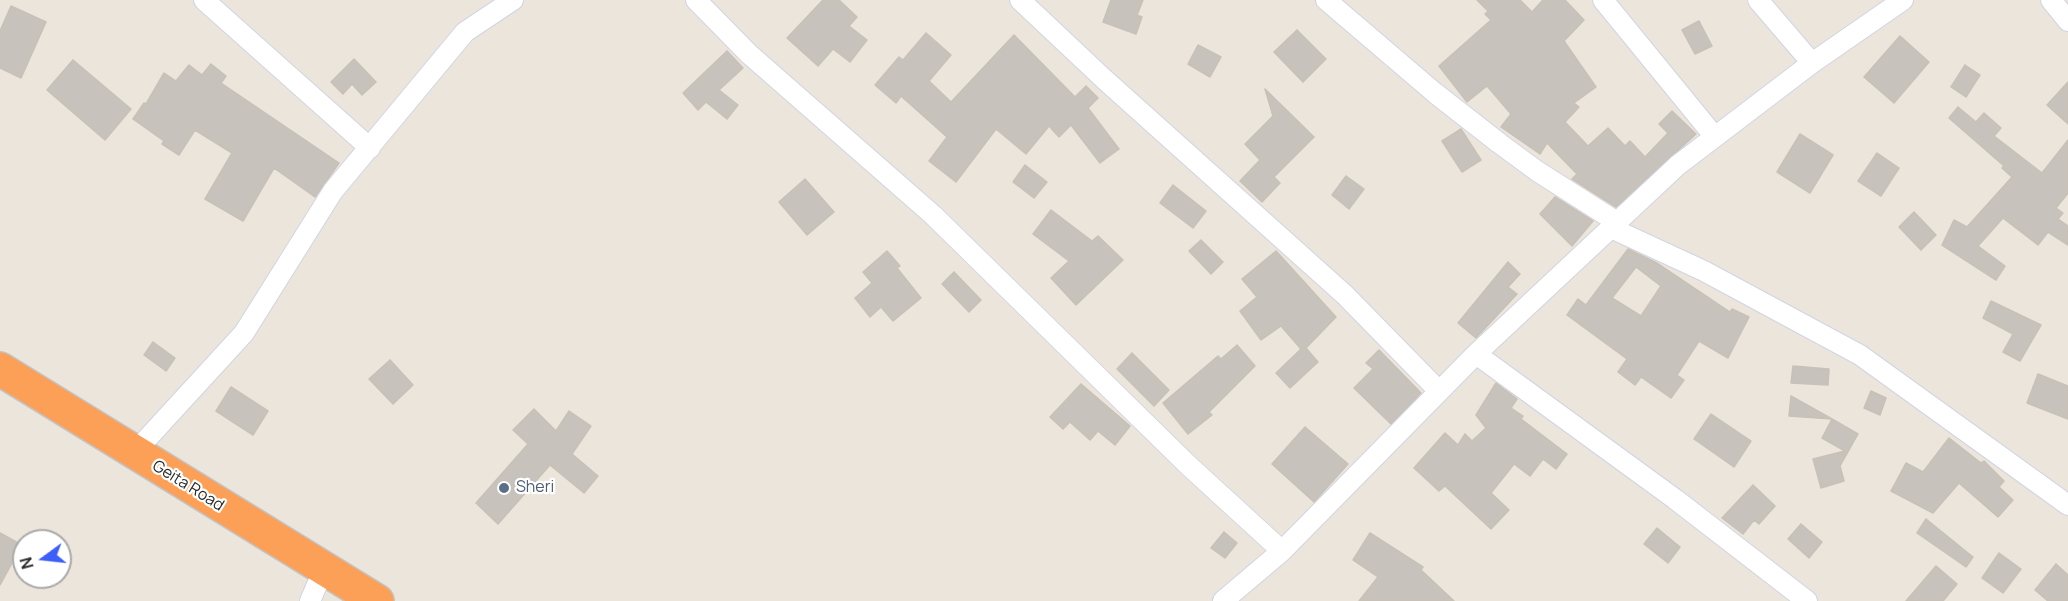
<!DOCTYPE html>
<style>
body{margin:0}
#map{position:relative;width:2068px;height:601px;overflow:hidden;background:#ece5dc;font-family:Manrope,sans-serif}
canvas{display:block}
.north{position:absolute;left:12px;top:529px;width:60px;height:60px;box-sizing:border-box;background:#fff;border:2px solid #aaa;border-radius:50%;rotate:255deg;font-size:16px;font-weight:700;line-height:24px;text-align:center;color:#2a2a2a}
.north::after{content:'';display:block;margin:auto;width:21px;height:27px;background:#3d5ff8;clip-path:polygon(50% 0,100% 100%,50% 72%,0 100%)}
</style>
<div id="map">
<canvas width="2068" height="601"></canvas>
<div class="north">N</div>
</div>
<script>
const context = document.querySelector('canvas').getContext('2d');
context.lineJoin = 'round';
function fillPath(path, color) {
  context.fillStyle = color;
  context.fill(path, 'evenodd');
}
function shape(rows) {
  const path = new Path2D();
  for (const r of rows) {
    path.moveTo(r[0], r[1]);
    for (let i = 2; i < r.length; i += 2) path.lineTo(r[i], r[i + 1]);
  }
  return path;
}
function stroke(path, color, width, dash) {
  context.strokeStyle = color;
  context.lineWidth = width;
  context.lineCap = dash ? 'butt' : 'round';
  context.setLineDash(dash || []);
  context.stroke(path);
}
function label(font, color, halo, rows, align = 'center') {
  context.font = font + ' Manrope,sans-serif';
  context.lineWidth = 4.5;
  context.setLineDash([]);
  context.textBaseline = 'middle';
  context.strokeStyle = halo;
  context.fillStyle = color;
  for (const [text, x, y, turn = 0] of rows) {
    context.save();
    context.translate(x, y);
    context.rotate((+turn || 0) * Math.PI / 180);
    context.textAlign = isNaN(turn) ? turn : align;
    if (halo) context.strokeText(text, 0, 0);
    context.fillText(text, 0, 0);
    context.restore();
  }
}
const building = shape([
 [823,0,839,0,857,17,849,26,867,40,850,62,833,49,818,66,787,38,823,0],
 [1111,0,1143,0,1137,15,1142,17,1136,34,1103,22,1111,0],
 [1477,0,1520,0,1532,12,1543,0,1565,0,1584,20,1564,41,1596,87,1574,103,1579,107,1565,122,1588,146,1608,128,1625,146,1630,141,1645,157,1668,133,1659,124,1672,111,1696,134,1616,207,1572,179,1577,174,1547,143,1540,154,1501,127,1511,114,1487,86,1467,102,1439,66,1491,20,1485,14,1488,11,1477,0],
 [11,6,46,22,21,78,0,68,0,31,11,6],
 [1699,21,1712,46,1695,54,1682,30,1699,21],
 [1297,30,1326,59,1303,82,1274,52,1297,30],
 [926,33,951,55,929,81,951,102,1014,35,1075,97,1086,86,1098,98,1088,108,1119,149,1100,163,1071,125,1059,137,1049,126,1026,154,996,129,956,182,929,161,947,137,901,96,896,103,875,85,899,57,903,60,926,33],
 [1900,36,1929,62,1894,103,1864,77,1900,36],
 [1198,45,1221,57,1210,77,1188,64,1198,45],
 [727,51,743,68,719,90,738,105,727,119,706,102,698,110,683,93,727,51],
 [354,59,376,82,362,95,352,84,343,94,331,82,354,59],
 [73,60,131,109,105,140,47,90,73,60],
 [211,64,226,76,221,83,339,163,315,197,274,168,243,221,205,199,232,153,195,130,179,155,162,144,164,141,133,119,144,103,146,104,164,73,176,81,189,65,202,75,211,64],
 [1965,65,1980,75,1966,97,1951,87,1965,65],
 [2068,82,2068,124,2047,105,2068,82],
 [1265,89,1314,137,1274,177,1280,183,1262,202,1240,181,1260,160,1245,144,1273,116,1265,89],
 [1958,107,1976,122,1984,113,2001,128,1994,136,2042,173,2068,140,2068,193,2056,208,2063,213,2058,219,2068,226,2068,245,2048,232,2038,245,2003,218,1978,246,2005,266,1996,280,1942,245,1954,220,1967,227,2012,177,2002,168,2004,166,1949,118,1958,107],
 [1461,129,1481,160,1462,172,1442,141,1461,129],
 [1800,134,1833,155,1810,193,1777,172,1800,134],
 [1877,153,1899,168,1881,196,1858,181,1877,153],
 [1025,165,1047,182,1034,198,1013,182,1025,165],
 [1346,176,1364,189,1349,209,1332,195,1346,176],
 [805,179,834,212,807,235,779,202,805,179],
 [1173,185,1206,211,1193,228,1160,203,1173,185],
 [1555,197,1593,221,1572,246,1540,214,1555,197],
 [1051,210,1092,241,1098,236,1123,260,1076,305,1051,278,1069,261,1033,234,1051,210],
 [1914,212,1936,235,1921,250,1899,227,1914,212],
 [1201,240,1223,262,1211,274,1189,251,1201,240],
 [1628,249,1657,263,1730,312,1732,309,1749,317,1728,358,1699,341,1677,375,1684,380,1671,398,1641,377,1635,385,1618,372,1627,359,1567,315,1578,299,1586,305,1628,249],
 [1636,267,1661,286,1641,316,1612,298,1636,267],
 [887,251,900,266,897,268,921,298,893,321,881,307,870,317,855,298,872,283,863,272,887,251],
 [1276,251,1336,317,1306,348,1318,362,1290,388,1276,373,1301,349,1281,326,1261,340,1240,311,1257,297,1242,279,1276,251],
 [1508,262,1520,274,1508,287,1517,294,1476,338,1458,323,1508,262],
 [954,272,981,300,969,312,942,284,954,272],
 [1991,301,2041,325,2020,361,2003,352,2013,334,1983,318,1991,301],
 [153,342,175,358,166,371,144,355,153,342],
 [1237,345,1255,366,1209,412,1212,415,1188,434,1163,403,1218,356,1221,359,1237,345],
 [1379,350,1421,393,1391,424,1354,388,1373,369,1366,363,1379,350],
 [1132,353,1169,390,1154,406,1117,369,1132,353],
 [390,360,413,385,393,404,369,379,390,360],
 [1793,366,1829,369,1828,385,1791,383,1793,366],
 [2038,374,2068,386,2068,419,2027,403,2038,374],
 [1496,383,1517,399,1511,408,1523,416,1521,419,1567,454,1556,469,1543,459,1530,476,1514,464,1491,493,1509,510,1491,529,1445,486,1439,491,1414,468,1445,433,1458,445,1465,434,1472,441,1486,428,1476,415,1496,383],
 [1081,384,1130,426,1115,445,1098,431,1090,440,1070,422,1063,429,1050,417,1081,384],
 [231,387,268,411,253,435,216,411,231,387],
 [1871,391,1886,398,1880,415,1864,408,1871,391],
 [1791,396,1832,419,1789,416,1791,396],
 [534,409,556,431,569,411,591,426,572,454,598,476,584,493,550,465,498,524,476,503,528,444,513,430,534,409],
 [1711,414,1751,441,1734,467,1694,439,1711,414],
 [1832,419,1858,434,1840,466,1844,481,1821,488,1813,459,1845,451,1822,438,1832,419],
 [1305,427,1348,464,1314,502,1272,464,1305,427],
 [1949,438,1981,463,1984,461,2004,481,1999,487,2013,500,1998,517,1959,483,1933,513,1891,491,1906,463,1923,472,1949,438],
 [1753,485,1775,506,1759,524,1754,520,1743,534,1722,518,1753,485],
 [1926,519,1973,557,1966,567,1917,533,1926,519],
 [1801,524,1822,542,1809,558,1788,539,1801,524],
 [1657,528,1680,547,1668,563,1644,544,1657,528],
 [1224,532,1237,543,1225,558,1211,548,1224,532],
 [0,533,22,545,0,585,0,533],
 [1370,533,1423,567,1421,570,1454,601,1359,601,1378,577,1353,560,1370,533],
 [1999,553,2021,569,2003,593,1982,578,1999,553],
 [2056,564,2068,575,2068,601,2048,601,2035,590,2056,564],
 [1936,566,1957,584,1943,601,1906,601,1936,566]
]);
fillPath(building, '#c7c2bb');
stroke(building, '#c7c1b6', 1.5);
const street = shape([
 [204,0,370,148],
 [696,0,749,54,933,215,1188,465,1282,551],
 [1020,0,1104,79,1345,295,1439,391],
 [1326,0,1435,93,1499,143,1537,171,1617,222],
 [1603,0,1715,137],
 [1758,0,1812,63],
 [2051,0,2068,21],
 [1611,228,1704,271,1860,355,2068,505],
 [1476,354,1675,499,1807,601],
 [134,453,244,333,333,191,465,32,513,0],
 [310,601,324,569],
 [1223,601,1282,551,1476,354,1678,165,1812,63,1903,0]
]);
const highway = shape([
 [0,369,377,601]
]);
stroke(street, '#d1d4e3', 22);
stroke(highway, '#c3c3c3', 36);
stroke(street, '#fff', 20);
stroke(highway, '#fc9f57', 33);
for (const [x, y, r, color] of [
 [504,488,6,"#5c6f8a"]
]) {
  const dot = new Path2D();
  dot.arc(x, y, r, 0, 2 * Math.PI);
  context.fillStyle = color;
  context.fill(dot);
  stroke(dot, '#fff', 2);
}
label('16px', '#2a2a2a', '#fff', [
 ["Geita Road",188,486,32]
]);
label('16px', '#4e5e75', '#fff', [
 ["Sheri",516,488]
], 'left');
</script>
